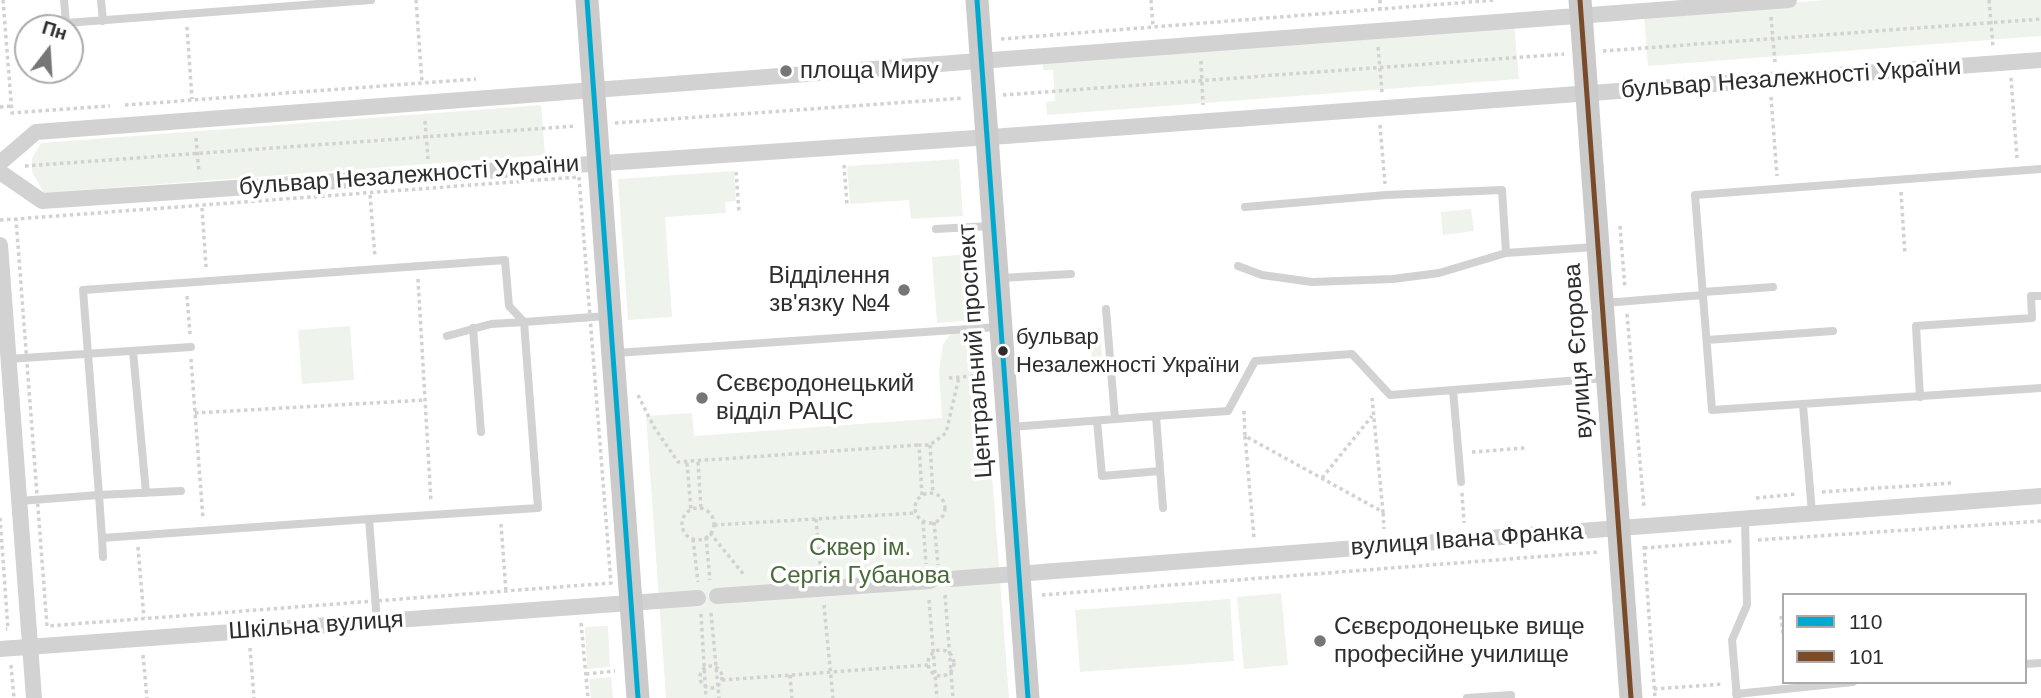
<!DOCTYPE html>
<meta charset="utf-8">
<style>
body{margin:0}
#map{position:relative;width:2041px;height:698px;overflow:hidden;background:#fff;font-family:Arial,sans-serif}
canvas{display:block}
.legend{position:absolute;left:1782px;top:593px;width:245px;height:91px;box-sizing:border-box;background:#fff;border:2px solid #ababab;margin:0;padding:9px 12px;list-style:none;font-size:21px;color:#2d2d2d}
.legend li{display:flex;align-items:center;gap:14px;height:35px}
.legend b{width:35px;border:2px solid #ababab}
.north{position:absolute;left:14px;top:14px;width:70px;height:70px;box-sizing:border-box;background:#fff;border:2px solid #ababab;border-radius:50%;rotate:17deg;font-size:19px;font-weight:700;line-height:28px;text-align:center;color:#2d2d2d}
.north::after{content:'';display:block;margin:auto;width:24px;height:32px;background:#767676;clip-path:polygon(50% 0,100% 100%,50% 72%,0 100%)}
</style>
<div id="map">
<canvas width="2041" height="698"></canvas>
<ul class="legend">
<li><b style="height:9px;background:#00a9ce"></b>110</li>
<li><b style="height:9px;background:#7a4b2a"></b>101</li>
</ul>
<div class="north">Пн</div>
</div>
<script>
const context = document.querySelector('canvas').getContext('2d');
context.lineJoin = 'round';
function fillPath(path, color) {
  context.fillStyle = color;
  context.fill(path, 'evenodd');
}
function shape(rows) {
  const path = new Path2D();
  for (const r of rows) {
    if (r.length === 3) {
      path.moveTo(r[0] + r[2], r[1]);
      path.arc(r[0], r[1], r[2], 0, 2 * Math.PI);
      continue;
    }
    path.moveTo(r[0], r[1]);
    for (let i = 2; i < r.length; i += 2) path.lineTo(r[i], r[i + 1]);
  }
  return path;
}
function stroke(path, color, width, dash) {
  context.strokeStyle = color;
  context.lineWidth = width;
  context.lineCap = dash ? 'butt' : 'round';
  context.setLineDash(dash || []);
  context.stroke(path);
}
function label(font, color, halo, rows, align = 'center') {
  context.font = font + ' Arial,sans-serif';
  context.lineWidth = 7;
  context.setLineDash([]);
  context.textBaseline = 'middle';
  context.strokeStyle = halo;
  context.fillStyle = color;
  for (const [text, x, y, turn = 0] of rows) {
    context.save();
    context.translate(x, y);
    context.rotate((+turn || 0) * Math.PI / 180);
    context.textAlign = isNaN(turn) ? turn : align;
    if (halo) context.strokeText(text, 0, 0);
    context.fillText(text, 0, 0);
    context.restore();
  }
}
fillPath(shape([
 [1826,0,2041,0,2041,36,1648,66,1644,14],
 [1514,23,1519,79,1047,115,1046,102,1055,101,1053,70,1043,70,1043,59],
 [541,105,545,155,44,193,32,172,32,158,41,143],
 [959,159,963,216,911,219,909,200,850,204,847,166],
 [734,171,736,201,725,202,726,213,665,217,672,317,628,320,618,179],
 [1471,209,1474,231,1443,235,1441,212],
 [970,254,975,320,937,323,932,257],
 [350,326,354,380,302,384,298,330],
 [1100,328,1102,358,1092,359,1090,329],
 [981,330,1009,698,666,698,646,416,692,413,694,436,942,418,939,371,943,344,950,335,964,331],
 [1281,593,1288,665,1244,669,1237,597],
 [1230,599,1234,661,1080,672,1075,610],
 [608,626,610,667,587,669,585,627],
 [611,677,613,698,591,698,589,679]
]), '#eef4eb');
stroke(shape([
 [3,0,12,113,110,106],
 [416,0,422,82],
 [1151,0,1153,27],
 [1380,0,1380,12],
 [1989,0,1993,47],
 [1771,17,1775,62],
 [187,27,192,99],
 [1001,39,1495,0],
 [1378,47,1382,92],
 [1603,51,2041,19],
 [1201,61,1203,105],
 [2011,78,2017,158],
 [1003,95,1564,54],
 [1771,97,1777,176],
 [125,105,476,79],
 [0,107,12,106],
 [425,121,428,159],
 [615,123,964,98],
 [1380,125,1385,184],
 [196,138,199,173],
 [844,165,847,205],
 [25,166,576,126],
 [736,172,739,212],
 [579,177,611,583,47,626,16,219,579,177],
 [1901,192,1905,255],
 [370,195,375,257],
 [202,208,206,267],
 [0,220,16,219],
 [1620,226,1625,289],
 [418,279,431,502],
 [187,296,190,334],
 [1627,314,1644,507],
 [191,359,203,519],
 [949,378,985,375],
 [638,395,654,427,678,462,919,445],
 [1244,411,1245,436,1383,512,1372,398],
 [195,413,425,400],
 [1245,436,1254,538],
 [930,445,933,493],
 [1472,452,1525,448],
 [698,462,701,508],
 [687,463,691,510],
 [1322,478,1372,416],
 [1822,492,1951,483],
 [1462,493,1464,523],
 [930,508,15],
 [922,495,919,445,930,445,946,433,959,377],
 [1756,498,1797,494],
 [698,524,16],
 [1383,513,1384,529],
 [0,518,8,629,6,629],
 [816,519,821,573],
 [923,521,926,564],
 [934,522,938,565],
 [501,524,506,591],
 [714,525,916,513],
 [710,533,745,576],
 [706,537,710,580],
 [693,539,698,582],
 [1758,540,2041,521],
 [1644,546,1655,698],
 [138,547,144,618],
 [1644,548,1733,541],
 [945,595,953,698],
 [1042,595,1599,552],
 [929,600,937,698],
 [824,605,833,698],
 [711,613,719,698],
 [701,614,706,698],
 [1781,616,1784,642],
 [581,623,588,698],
 [250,648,254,698],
 [941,663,13],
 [143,655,147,698],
 [11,665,14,698],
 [711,677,11],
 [586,674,615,671],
 [790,675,792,698],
 [722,680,928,665],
 [1654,689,1722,684]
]), '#d2d2d2', 3.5, [3.5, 3.5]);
stroke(shape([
 [64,0,66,23,371,0],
 [101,0,103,21],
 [2041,169,1695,195,1712,410,2041,388],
 [1245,207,1386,195,1502,190,1506,253],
 [936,229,990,226],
 [1238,266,1262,275,1312,282,1393,279,1439,273,1506,253,1595,247],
 [1001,278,1071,274],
 [1703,292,1773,287],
 [1605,303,1703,295],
 [1106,309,1115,419],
 [473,328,481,432],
 [1707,340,1833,331],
 [133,351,146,493],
 [616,353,998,327],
 [8,359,191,347],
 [1453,390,1461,482],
 [1920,397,1916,326,2032,318,2031,296,2041,296],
 [1803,405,1812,513],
 [1156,416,1228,411,1255,361,1352,354,1390,395,1605,378],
 [1097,421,1102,476,1160,471],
 [1011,427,1156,416,1163,508],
 [181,491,99,495,83,290,505,260,509,306,524,322,491,324,447,336],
 [19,501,99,495,102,538,369,519,377,622],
 [369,519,538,508,524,322,607,316],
 [102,538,103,557],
 [2025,664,2041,663],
 [1736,694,1853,682],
 [1467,698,1511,695,1511,698],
 [1737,698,1732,640,1747,605,1745,519]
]), '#d2d2d2', 8);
stroke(shape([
 [0,163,36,132,1789,0],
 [0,172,42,201,1005,136,2041,60],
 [0,245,34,698],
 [950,579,2041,496],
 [717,596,930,581],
 [0,649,698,598]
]), '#d2d2d2', 16);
stroke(shape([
 [587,0,638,698],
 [977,0,1028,698],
 [1580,0,1631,698]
]), '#cbcbcb', 23);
stroke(shape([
 [587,0,638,698],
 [977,0,1028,698]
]), '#00a9ce', 5);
stroke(shape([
 [1580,0,1631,698]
]), '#7a4b2a', 5);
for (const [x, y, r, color] of [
 [786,71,7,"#767676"],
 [904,290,7,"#767676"],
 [1003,351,6,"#2d2d2d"],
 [702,398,7,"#767676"],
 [1320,641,7,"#767676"]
]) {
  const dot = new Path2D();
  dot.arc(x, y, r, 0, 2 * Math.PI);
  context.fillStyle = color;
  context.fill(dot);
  stroke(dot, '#fff', 2.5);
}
label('22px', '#2d2d2d', '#fff', [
 ["бульвар",1016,338],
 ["Незалежності України",1016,366]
], 'left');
label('24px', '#2d2d2d', '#fff', [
 ["площа Миру",800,71],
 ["Відділення",890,276,"right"],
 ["зв'язку №4",890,304,"right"],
 ["Сєвєродонецький",716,384],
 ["відділ РАЦС",716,412],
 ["Сєвєродонецьке вище",1334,627],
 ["професійне училище",1334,655]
], 'left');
label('24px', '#2d2d2d', '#fff', [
 ["бульвар Незалежності України",1791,79,-4],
 ["бульвар Незалежності України",409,176,-4],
 ["Центральний проспект",976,351,-94],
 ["вулиця Єгорова",1579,351,-94],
 ["вулиця Івана Франка",1467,540,-4],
 ["Шкільна вулиця",316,626,-4]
]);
label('24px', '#496a39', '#fff', [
 ["Сквер ім.",860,548],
 ["Сергія Губанова",860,576]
]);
</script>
